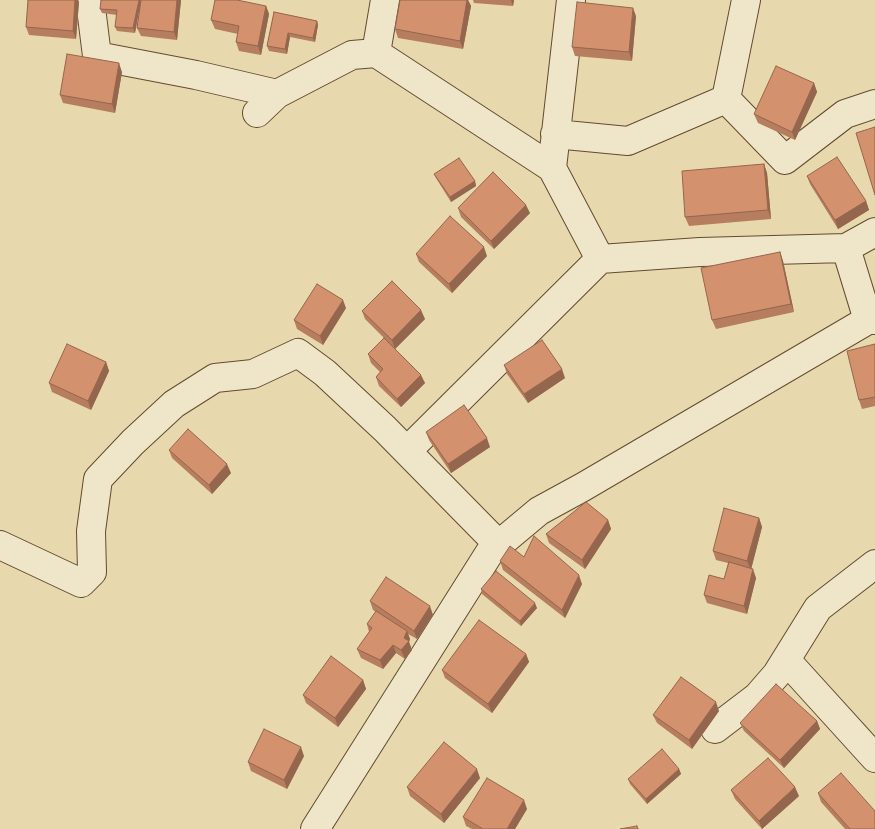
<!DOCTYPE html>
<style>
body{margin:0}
canvas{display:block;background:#e7d8ae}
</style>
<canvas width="875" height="829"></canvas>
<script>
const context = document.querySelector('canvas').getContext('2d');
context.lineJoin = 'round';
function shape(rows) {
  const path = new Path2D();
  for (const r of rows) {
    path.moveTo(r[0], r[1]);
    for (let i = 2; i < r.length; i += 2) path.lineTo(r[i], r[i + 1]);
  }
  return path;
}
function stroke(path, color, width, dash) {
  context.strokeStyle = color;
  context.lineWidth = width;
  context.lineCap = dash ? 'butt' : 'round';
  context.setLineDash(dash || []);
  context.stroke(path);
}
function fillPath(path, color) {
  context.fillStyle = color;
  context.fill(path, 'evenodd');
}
const street = shape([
 [90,0,97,56,196,75,277,94],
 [571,0,552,168,600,259,700,252,846,248,868,320],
 [376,53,385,0],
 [726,99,746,0],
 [257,113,277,94,352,55,376,53,552,168],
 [555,134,628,141,726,99,785,160,845,114,875,104],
 [846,248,875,232],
 [407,451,600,259],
 [0,545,81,583,92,572,91,531,98,479,133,442,174,404,215,378,253,374,298,353,325,373,385,429,499,545],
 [786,660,875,758],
 [715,729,757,697,777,674,818,608,875,564],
 [315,829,490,552,539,511,583,487,868,320,875,320]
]);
stroke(street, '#634b2e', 30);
stroke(street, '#efe6ca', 28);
fillPath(shape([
 [28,0,78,0,79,2,76,39,29,35,26,27],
 [181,0,177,40,141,36,137,28,140,5,135,33,117,31,115,27,117,15,102,13,100,9],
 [467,0,468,0,471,6,463,49,398,38,395,29],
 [473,0,514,0,513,6,474,3],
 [266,6,269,14,261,55,239,51,236,42,238,34,215,29,211,20],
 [274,12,317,21,318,25,315,42,290,37,287,54,269,51,267,46],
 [636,16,632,61,575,56,572,47],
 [122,72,115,113,63,103,60,95],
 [814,83,817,92,795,140,758,123,754,114],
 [764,164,767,173,771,219,689,226,685,217],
 [434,174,475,181,476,186,451,202,436,178],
 [807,176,866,201,869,210,838,229,810,184],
 [458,208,530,213,494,249,461,217],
 [780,252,783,261,794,312,716,329,712,320],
 [416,254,487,256,452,293,419,262],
 [346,308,323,345,297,329,294,320],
 [362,311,425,319,395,349,425,383,401,407,379,386,376,377,380,372,371,363,368,354,384,338,365,319],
 [875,344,875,406,862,409,859,400],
 [106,362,109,371,91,410,52,392,49,383],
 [504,365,565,378,528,403,507,374],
 [426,432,490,447,451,473,429,440],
 [169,450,231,473,212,494,172,458],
 [759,518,762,527,751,568,756,578,747,614,707,603,704,595,724,579,728,563,716,560,713,551],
 [608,520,611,529,585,569,549,543,546,534],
 [524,557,582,584,565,618,503,570,500,561],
 [481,589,537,608,521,626,482,594],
 [370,601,433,615,417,639,408,634,410,639,409,642,412,650,405,659,396,653,383,669,361,658,357,649,369,632,367,624,376,612,373,610],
 [526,654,529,662,492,713,445,678,442,670],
 [363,680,366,689,338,727,306,703,303,695],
 [719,711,692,749,657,723,653,715],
 [817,721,820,729,784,768,744,731,740,723],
 [304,756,287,789,251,771,248,762],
 [679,769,681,774,647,804,630,784,628,779],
 [480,778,444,823,410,796,407,787],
 [731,790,799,796,762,829,735,799],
 [818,793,875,829,845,829,821,802],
 [527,809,515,829,472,829,466,826,463,817]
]), '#b67d5f');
fillPath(shape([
 [75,0,78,0,79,2,76,39,73,31],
 [139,0,141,0,135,33,133,28],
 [177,0,181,0,177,40,174,32],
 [467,0,468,0,471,6,463,49,460,41],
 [511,0,514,0,513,6],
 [266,6,269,14,261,55,258,46],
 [633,8,636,16,632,61,629,52],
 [317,21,318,25,315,42,313,38],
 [288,33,290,37,287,54,285,49],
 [119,63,122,72,115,113,112,104],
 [814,83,817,92,795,140,792,132],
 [764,164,767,173,771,219,768,210],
 [475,181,476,186,451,202,450,197],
 [866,201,869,210,838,229,835,220],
 [526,205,530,213,494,249,491,241],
 [484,247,487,256,452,293,449,284],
 [780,252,783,261,794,312,791,304],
 [343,300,346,308,323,345,320,336],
 [421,310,425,319,395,349,392,340],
 [106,362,109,371,91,410,88,401],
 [562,369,565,378,528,403,524,394],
 [421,375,425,383,401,407,397,399],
 [487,438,490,447,451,473,448,464],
 [227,464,231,473,212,494,209,485],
 [759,518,762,527,751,570,747,561],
 [608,520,611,529,585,569,582,560],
 [753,569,756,578,747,614,744,606],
 [579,575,582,584,565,618,562,610],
 [535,603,537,608,521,626,520,621],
 [430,606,433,615,417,639,414,631],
 [407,631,410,639,409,642,412,650,405,659,401,650,404,638],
 [393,645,396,653,383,669,380,660],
 [526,654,529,662,492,713,488,704],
 [363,680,366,689,338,727,335,718],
 [716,702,719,711,692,749,689,740],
 [817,721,820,729,784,768,780,760],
 [301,747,304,756,287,789,284,780],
 [477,769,480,778,444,823,441,814],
 [679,769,681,774,647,804,646,799],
 [795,787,799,796,762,829,759,821],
 [524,800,527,809,515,829,507,829]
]), '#94664d');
const building = shape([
 [28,0,75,0,73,31,26,27,28,0],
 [101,0,139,0,133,28,115,27,117,10,100,9,101,0],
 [141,0,177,0,174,32,137,28,141,0],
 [215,0,237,0,266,6,258,46,236,42,239,26,211,20,215,0],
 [400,0,467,0,460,41,395,29,400,0],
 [577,2,633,8,629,52,572,47,577,2],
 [274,12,317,21,313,38,288,33,285,49,267,46,274,12],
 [67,54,119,63,112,104,60,95,67,54],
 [776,66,814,83,792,132,754,114,776,66],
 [875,127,875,195,856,133,875,127],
 [837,157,866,201,835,220,807,176,837,157],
 [459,158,475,181,450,197,434,174,459,158],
 [764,164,768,210,685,217,682,171,764,164],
 [493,172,526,205,491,241,458,208,493,172],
 [450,216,484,247,449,284,416,254,450,216],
 [780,252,791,304,712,320,701,268,780,252],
 [392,281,421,310,392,340,362,311,392,281],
 [317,284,343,300,320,336,294,320,317,284],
 [384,338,421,375,397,399,376,377,383,369,368,354,384,338],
 [542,340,562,369,524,394,504,365,542,340],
 [67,344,106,362,88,401,49,383,67,344],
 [875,344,875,397,859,400,847,351,875,344],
 [464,405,487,438,448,464,426,432,464,405],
 [188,429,227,464,209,485,169,450,188,429],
 [586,502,608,520,582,560,546,534,586,502],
 [724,508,759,518,747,561,713,551,724,508],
 [534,536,579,575,562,610,500,561,510,546,524,557,534,536],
 [729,562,753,569,744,606,704,595,709,575,724,579,729,562],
 [496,571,535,603,520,621,481,589,496,571],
 [386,577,430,606,414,631,370,601,386,577],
 [376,611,407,631,404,638,409,641,401,650,393,645,380,660,357,649,372,628,367,624,376,611],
 [479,620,526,654,488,704,442,670,479,620],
 [331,656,363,680,335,718,303,695,331,656],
 [681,677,716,702,689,740,653,715,681,677],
 [776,684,817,721,780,760,740,723,776,684],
 [264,729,301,747,284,780,248,762,264,729],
 [444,742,477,769,441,814,407,787,444,742],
 [662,749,679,769,646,799,628,779,662,749],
 [768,758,795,787,759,821,731,790,768,758],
 [841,773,875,811,875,829,850,829,818,793,841,773],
 [487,778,524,800,507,829,483,829,463,817,487,778],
 [637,826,638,829,620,829,637,826]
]);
fillPath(building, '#d4916e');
stroke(building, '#94664d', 1);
</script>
